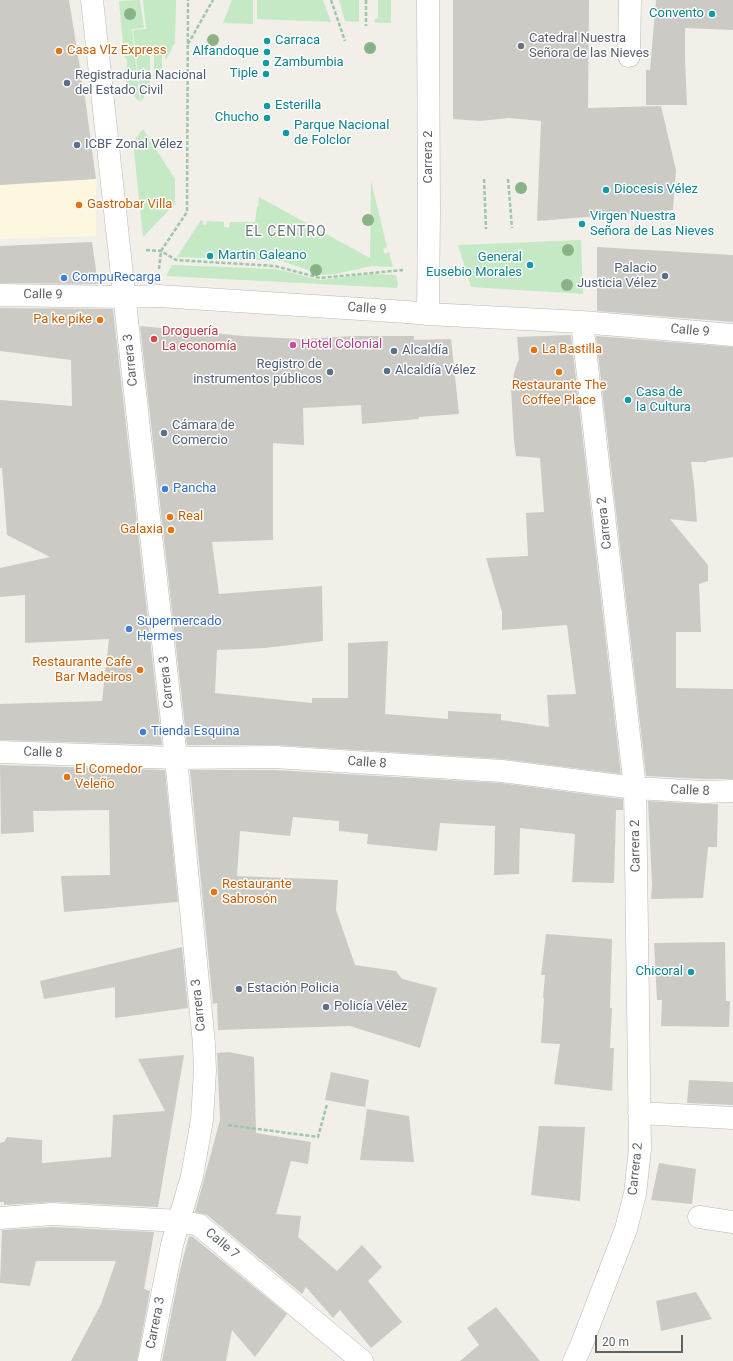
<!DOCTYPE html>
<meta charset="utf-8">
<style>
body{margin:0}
#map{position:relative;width:733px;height:1361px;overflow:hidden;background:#f1efe8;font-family:Roboto,sans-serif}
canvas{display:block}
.scale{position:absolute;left:595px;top:1335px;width:88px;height:18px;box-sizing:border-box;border:2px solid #5f6368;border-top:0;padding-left:5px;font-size:12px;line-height:14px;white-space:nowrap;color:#5f6368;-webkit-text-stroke:3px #fff;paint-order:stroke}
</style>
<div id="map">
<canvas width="733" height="1361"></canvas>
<div class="scale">20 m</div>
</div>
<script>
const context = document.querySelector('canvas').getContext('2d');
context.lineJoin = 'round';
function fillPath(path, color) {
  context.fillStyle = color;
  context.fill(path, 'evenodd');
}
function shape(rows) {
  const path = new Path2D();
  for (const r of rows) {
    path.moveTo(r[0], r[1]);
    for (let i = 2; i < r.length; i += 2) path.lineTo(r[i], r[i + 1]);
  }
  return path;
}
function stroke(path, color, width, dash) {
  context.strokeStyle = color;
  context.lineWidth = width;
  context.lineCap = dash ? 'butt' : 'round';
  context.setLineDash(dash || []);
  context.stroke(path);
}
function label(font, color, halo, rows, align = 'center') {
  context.font = font + ' Roboto,sans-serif';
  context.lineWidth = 3;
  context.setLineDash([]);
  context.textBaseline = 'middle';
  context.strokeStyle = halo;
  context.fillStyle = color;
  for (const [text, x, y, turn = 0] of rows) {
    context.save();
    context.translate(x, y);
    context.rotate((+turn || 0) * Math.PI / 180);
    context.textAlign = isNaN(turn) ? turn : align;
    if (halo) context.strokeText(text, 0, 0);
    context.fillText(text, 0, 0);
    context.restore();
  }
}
fillPath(shape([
 [96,179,96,236,0,239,0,185]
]), '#fef7e0');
fillPath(shape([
 [140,0,144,28,132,29,140,102,127,89,125,69,127,66,127,61,124,55,119,1],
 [143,0,176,0,175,44,173,45,172,49,165,61,166,46,162,45,162,68,154,79,154,46,150,46,150,87,141,102,133,30,146,29],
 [232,0,253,0,253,24,223,23],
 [257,0,323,0,331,22,257,19],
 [339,0,359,0,359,22,345,21],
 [378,0,391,0,391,23,375,23,375,19,378,18],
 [143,129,175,179,175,204,143,237,133,142],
 [371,181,387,247,383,249,385,254,389,252,393,267,372,266,335,274,322,275,282,261,177,257,201,220,203,221,203,224,206,225,207,221,224,222,224,227,229,228,230,222,255,222,257,207,258,206,259,197,370,258],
 [581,240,583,294,471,287,458,245],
 [172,265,276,269,320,280,372,274,396,275,398,284,397,288,166,276]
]), '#c5e8c5');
fillPath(shape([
 [0,0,69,0,86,105,96,179,0,185],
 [453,0,589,0,588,108,661,106,676,170,673,210,537,221,541,121,509,118,480,121,453,119],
 [656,0,733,0,733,30,685,28,685,60,687,105,646,105,646,70,650,70],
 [92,242,98,284,0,283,0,246],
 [597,247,733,255,733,322,597,311],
 [0,308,113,309,162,745,0,740,0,704,102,701,109,639,25,643,25,595,0,597,0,568,50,557,7,535,2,468,0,468,0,400,72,406,71,360,0,351],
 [140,326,243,336,300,339,356,336,414,336,414,340,451,339,459,414,419,417,419,419,362,424,361,405,303,408,304,445,273,443,273,540,212,542,219,594,322,586,323,641,265,648,217,650,215,693,312,703,312,698,348,698,348,643,388,641,385,714,448,719,448,711,501,714,501,720,549,727,547,695,576,694,567,625,502,630,502,612,486,558,528,556,526,513,544,512,540,458,516,456,514,441,511,388,515,369,519,359,517,337,571,335,621,774,503,759,275,745,187,745],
 [596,336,733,347,733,457,707,461,707,462,691,462,694,484,697,522,670,519,708,565,708,581,699,584,701,632,676,632,676,688,733,689,733,779,704,779,646,776],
 [0,765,165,770,178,902,64,912,61,876,110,875,109,810,33,811,34,832,1,834],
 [190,770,274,770,501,783,623,799,623,810,616,810,614,883,572,882,575,834,520,828,519,874,494,875,495,826,440,823,437,851,367,844,368,834,339,831,339,821,293,817,290,836,240,831,237,876,338,880,336,910,355,965,396,971,402,979,437,988,420,1048,350,1026,218,1030,217,1003,213,1004],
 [648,801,703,804,718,804,717,847,708,847,703,898,651,899,652,884],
 [546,934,612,939,610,1008,612,1008,610,1048,614,1048,612,1091,554,1084,560,1044,541,1043,544,998,543,998,545,975,541,975],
 [725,942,726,1001,730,1001,729,1027,661,1026,662,1000,657,1000,654,943],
 [182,947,188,1008,115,1018,115,987,44,999,40,981],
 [229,1052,254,1057,256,1133,311,1142,308,1164,291,1161,276,1214,301,1216,298,1237,337,1271,362,1245,382,1267,368,1281,402,1322,371,1348,340,1310,333,1318,306,1287,302,1294,207,1215,195,1212,220,1120,217,1053],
 [184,1055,158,1207,53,1202,4,1205,4,1202,0,1202,0,1143,4,1142,7,1137,42,1140,42,1163,111,1157,113,1115,165,1111,138,1059],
 [331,1072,369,1080,365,1107,325,1100],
 [689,1080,733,1082,733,1105,687,1103],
 [367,1109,409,1116,414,1162,360,1160],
 [539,1126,585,1127,580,1201,531,1195],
 [659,1163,696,1169,692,1204,651,1200],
 [52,1227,154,1232,144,1289,150,1291,137,1361,71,1361,101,1304,116,1261,36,1261,30,1286,0,1283,2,1230],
 [189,1236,193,1237,287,1314,255,1357,232,1330,226,1361,162,1361,180,1270],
 [696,1292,712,1319,661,1331,656,1301],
 [496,1307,540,1361,460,1361,479,1345,467,1328]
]), '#cccac5');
const minor = shape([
 [92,0,129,339,176,758,204,1044,205,1071,202,1120,192,1176,172,1245,149,1361],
 [629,56,630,0],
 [0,295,124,297,159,296,407,312,428,314,582,322,733,335],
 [428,314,429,211,428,0],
 [0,752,176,758,274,757,502,771,635,788,704,792,733,791],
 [639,1113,733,1118],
 [699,1217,733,1222],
 [0,1218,52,1214,179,1221,199,1225,362,1361],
 [574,1361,581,1346,626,1229,635,1194,640,1149,635,788,582,322]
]);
stroke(minor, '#b5b8bc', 23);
stroke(shape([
 [331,0,345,41],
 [366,0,366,26],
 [188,44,213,0],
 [484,179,486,229],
 [508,179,512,228],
 [146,250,161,251,176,260,275,266,320,278,403,270],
 [159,269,161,251,187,212,188,0],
 [228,1125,318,1137,327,1104]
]), '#9cc7a9', 2.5, [4, 2]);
stroke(minor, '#fff', 22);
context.fillStyle = '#89b387';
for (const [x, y] of [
 [130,14],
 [213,40],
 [370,48],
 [521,188],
 [368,220],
 [568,250],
 [316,270],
 [567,285]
]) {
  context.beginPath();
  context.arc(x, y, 6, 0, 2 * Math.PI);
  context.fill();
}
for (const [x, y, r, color] of [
 [712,14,4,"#0f9aa8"],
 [267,41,4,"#0f9aa8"],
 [521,46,4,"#6b7280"],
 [59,51,4,"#e8710a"],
 [267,52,4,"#0f9aa8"],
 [266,63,4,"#0f9aa8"],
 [266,74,4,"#0f9aa8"],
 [67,83,4,"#5c6f8a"],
 [267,106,4,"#0f9aa8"],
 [267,118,4,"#0f9aa8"],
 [286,133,4,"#0f9aa8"],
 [77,145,4,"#5c6f8a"],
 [606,190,4,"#0f9aa8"],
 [79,205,4,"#e8710a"],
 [582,224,4,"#0f9aa8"],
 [210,256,4,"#0f9aa8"],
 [530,265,4,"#0f9aa8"],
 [665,276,4,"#5c6f8a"],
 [64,278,4,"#3f7fe0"],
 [100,320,4,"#e8710a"],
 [154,339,4,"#e0444e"],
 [293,345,4,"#d1479c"],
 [534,350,4,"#e8710a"],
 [394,351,4,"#5c6f8a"],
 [387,371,4,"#5c6f8a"],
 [330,372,4,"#5c6f8a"],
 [559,372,4,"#e8710a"],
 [628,400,4,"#0f9aa8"],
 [164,433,4,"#5c6f8a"],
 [165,489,4,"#3f7fe0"],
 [170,517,4,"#e8710a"],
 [171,530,4,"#e8710a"],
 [129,629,4,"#3f7fe0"],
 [140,670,4,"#e8710a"],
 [143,732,4,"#3f7fe0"],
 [67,777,4,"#e8710a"],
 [214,892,4,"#e8710a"],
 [691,972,4,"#0f9aa8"],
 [239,989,4,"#5c6f8a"],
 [326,1007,4,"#5c6f8a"]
]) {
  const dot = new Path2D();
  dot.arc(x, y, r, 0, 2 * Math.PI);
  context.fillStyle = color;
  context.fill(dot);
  stroke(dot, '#fff', 1.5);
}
label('13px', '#0d838f', '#fff', [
 ["Convento",704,14,"right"],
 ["Carraca",275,41],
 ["Alfandoque",259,52,"right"],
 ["Zambumbia",274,63],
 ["Tiple",258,74,"right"],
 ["Esterilla",275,106],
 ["Chucho",259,118,"right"],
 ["Parque Nacional",294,126],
 ["de Folclor",294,141],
 ["Diocesis Vélez",614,190],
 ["Virgen Nuestra",590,217],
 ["Señora de Las Nieves",590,232],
 ["Martin Galeano",218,256],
 ["General",522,258,"right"],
 ["Eusebio Morales",522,273,"right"],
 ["Casa de",636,393],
 ["la Cultura",636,408],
 ["Chicoral",683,972,"right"]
], 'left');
label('13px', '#5b616d', '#fff', [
 ["Catedral Nuestra",529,39],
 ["Señora de las Nieves",529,54]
], 'left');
label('13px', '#c56008', '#fff', [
 ["Casa Vlz Express",67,51],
 ["Gastrobar Villa",87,205],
 ["Pa ke pike",92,320,"right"],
 ["La Bastilla",542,350],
 ["Restaurante The",559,386,"center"],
 ["Coffee Place",559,401,"center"],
 ["Real",178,517],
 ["Galaxia",163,530,"right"],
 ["Restaurante Cafe",132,663,"right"],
 ["Bar Madeiros",132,678,"right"],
 ["El Comedor",75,770],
 ["Veleño",75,785],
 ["Restaurante",222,885],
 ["Sabrosón",222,900]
], 'left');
label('13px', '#4e5e75', '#fff', [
 ["Registraduria Nacional",75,76],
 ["del Estado Civil",75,91],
 ["ICBF Zonal Vélez",85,145],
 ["Palacio",657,269,"right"],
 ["Justicia Vélez",657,284,"right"],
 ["Alcaldía",402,351],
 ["Registro de",322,365,"right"],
 ["instrumentos públicos",322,380,"right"],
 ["Alcaldía Vélez",395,371],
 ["Cámara de",172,426],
 ["Comercio",172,441],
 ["Estación Policia",247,989],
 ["Policía Vélez",334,1007]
], 'left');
label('13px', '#5f6368', '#fff', [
 ["Carrera 2",429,157,-90],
 ["Calle 9",43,295,1],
 ["Calle 9",367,309,4],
 ["Calle 9",690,331,5],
 ["Carrera 3",131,360,-96],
 ["Carrera 2",605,523,-96],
 ["Carrera 3",167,682,-96],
 ["Calle 8",43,753,2],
 ["Calle 8",367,763,4],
 ["Calle 8",690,791,2],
 ["Carrera 2",636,846,-91],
 ["Carrera 3",199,1005,-96],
 ["Carrera 2",636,1169,-84],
 ["Calle 7",222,1244,40],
 ["Carrera 3",156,1323,-79]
]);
label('13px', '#366cbe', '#fff', [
 ["CompuRecarga",72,278],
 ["Pancha",173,489],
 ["Supermercado",137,622],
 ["Hermes",137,637],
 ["Tienda Esquina",151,732]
], 'left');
label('13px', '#be3a42', '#fff', [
 ["Droguería",162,332],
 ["La economía",162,347]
], 'left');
label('13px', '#b23c85', '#fff', [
 ["Hotel Colonial",301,345]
], 'left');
context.letterSpacing = '1px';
label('14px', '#70757a', '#fff', [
 ["EL CENTRO",286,232]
]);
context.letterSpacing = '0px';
</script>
